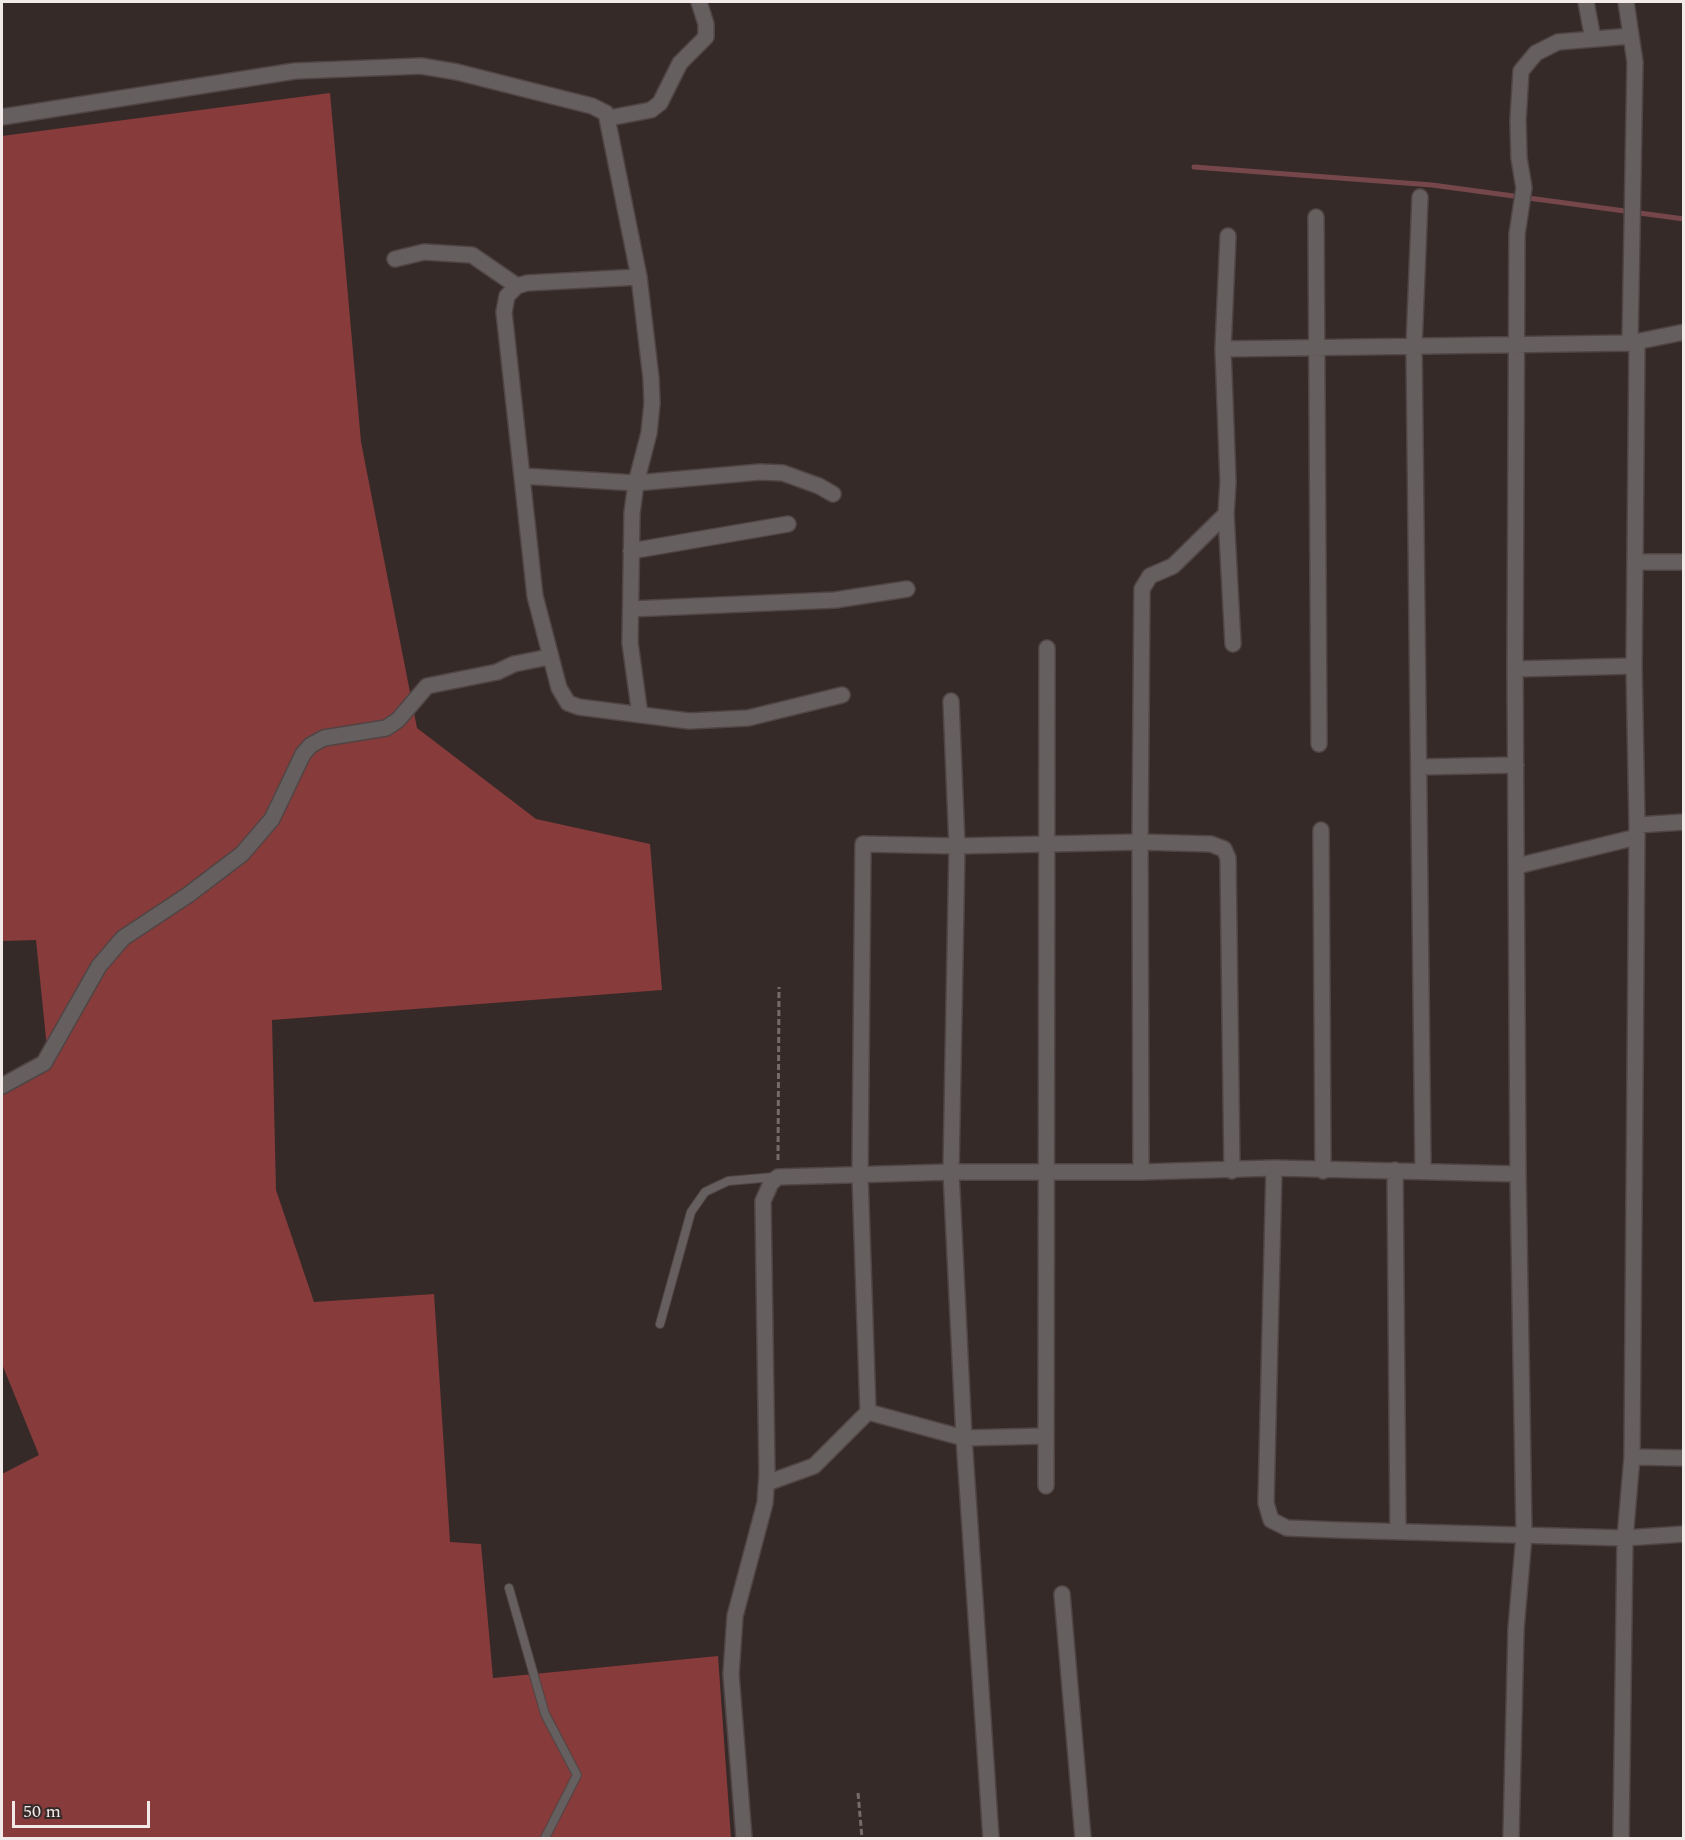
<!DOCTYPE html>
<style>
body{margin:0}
#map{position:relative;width:1685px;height:1840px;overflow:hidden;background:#362a29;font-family:Spectral,serif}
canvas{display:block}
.frame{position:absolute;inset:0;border:3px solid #f2eae9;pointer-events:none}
.scale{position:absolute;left:12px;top:1801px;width:138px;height:27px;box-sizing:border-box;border:3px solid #f2eae9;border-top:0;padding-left:8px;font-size:18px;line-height:21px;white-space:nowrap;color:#f2eae9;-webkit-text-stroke:4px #362a29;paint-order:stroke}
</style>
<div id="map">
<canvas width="1685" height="1840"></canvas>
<div class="frame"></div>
<div class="scale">50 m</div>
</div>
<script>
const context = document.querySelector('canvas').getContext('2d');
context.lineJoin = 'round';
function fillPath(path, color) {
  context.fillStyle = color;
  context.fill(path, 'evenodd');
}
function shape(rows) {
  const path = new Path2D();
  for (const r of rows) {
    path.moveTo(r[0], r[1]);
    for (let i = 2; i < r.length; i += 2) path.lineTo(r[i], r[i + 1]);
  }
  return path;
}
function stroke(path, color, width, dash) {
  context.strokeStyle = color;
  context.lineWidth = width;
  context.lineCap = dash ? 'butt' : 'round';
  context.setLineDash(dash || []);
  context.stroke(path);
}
fillPath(shape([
 [330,93,361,442,417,728,536,819,650,844,662,990,272,1020,276,1190,314,1302,434,1294,450,1542,481,1544,493,1678,718,1656,731,1838,2,1838,2,1474,39,1455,2,1364,2,1089,49,1068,36,940,2,941,2,136]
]), '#873b3a');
stroke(shape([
 [1194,167,1432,185,1684,219]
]), '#75474b', 5);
const lane = shape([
 [660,1324,691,1212,705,1192,728,1181,774,1177],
 [509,1588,545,1714,577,1775,545,1838]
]);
const street = shape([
 [1586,2,1593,39],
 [1626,2,1635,62,1630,343],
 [2,117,295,71,421,66,457,72,592,106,606,113,639,277,651,378,652,403,649,433,636,483,632,513,630,643,640,715],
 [609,118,651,110,660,103,680,63,706,37,706,24,699,2],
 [1420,197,1414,346,1423,1170],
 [1316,217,1319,744],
 [1228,236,1223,349,1228,482,1226,514,1233,644],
 [395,259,424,252,472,255,517,286],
 [639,277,527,283,517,286,507,296,504,312,535,596,559,688,568,703,579,707,689,721,748,718,842,695],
 [1223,349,1630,343,1684,332],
 [522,476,636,483,760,472,783,473,819,486,833,494],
 [631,551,788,524],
 [1635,562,1684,562],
 [631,609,835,600,907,589],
 [1515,669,1634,666],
 [951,701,957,846,951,1172,964,1438,991,1838],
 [1419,767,1516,765],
 [1637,825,1684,822],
 [1321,830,1323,1171],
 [1517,866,1637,837],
 [2,1086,44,1063,99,966,123,938,188,895,242,854,272,819,303,754,311,745,324,738,386,728,398,720,427,686,497,672,514,664,549,657],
 [1274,1168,1266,1503,1271,1520,1287,1528,1338,1530,1625,1538,1684,1534],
 [1395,1170,1398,1532],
 [1141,1172,1140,842,1142,589,1150,576,1173,566,1226,514],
 [1518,1174,1515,669,1517,234,1524,188,1519,158,1518,120,1521,71,1536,53,1558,42,1631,36],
 [868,1412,964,1438,1045,1436],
 [1632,1457,1684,1458],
 [767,1483,814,1466,868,1412,860,1175,863,844,957,846,1140,842,1211,844,1224,849,1228,858,1232,1171],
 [1046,1486,1047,648],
 [1062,1594,1083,1838],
 [744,1838,731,1674,735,1616,765,1503,767,1474,763,1201,771,1183,778,1177,951,1172,1141,1172,1274,1168,1518,1174,1524,1535,1516,1629,1511,1838],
 [1621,1838,1625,1538,1632,1457,1637,825,1634,666,1637,342]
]);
stroke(lane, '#504544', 10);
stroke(street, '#504544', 18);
stroke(shape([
 [778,1160,779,987],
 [858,1793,862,1838]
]), '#766b6a', 3, [6, 3]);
stroke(lane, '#665f5f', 8);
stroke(street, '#665f5f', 15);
</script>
